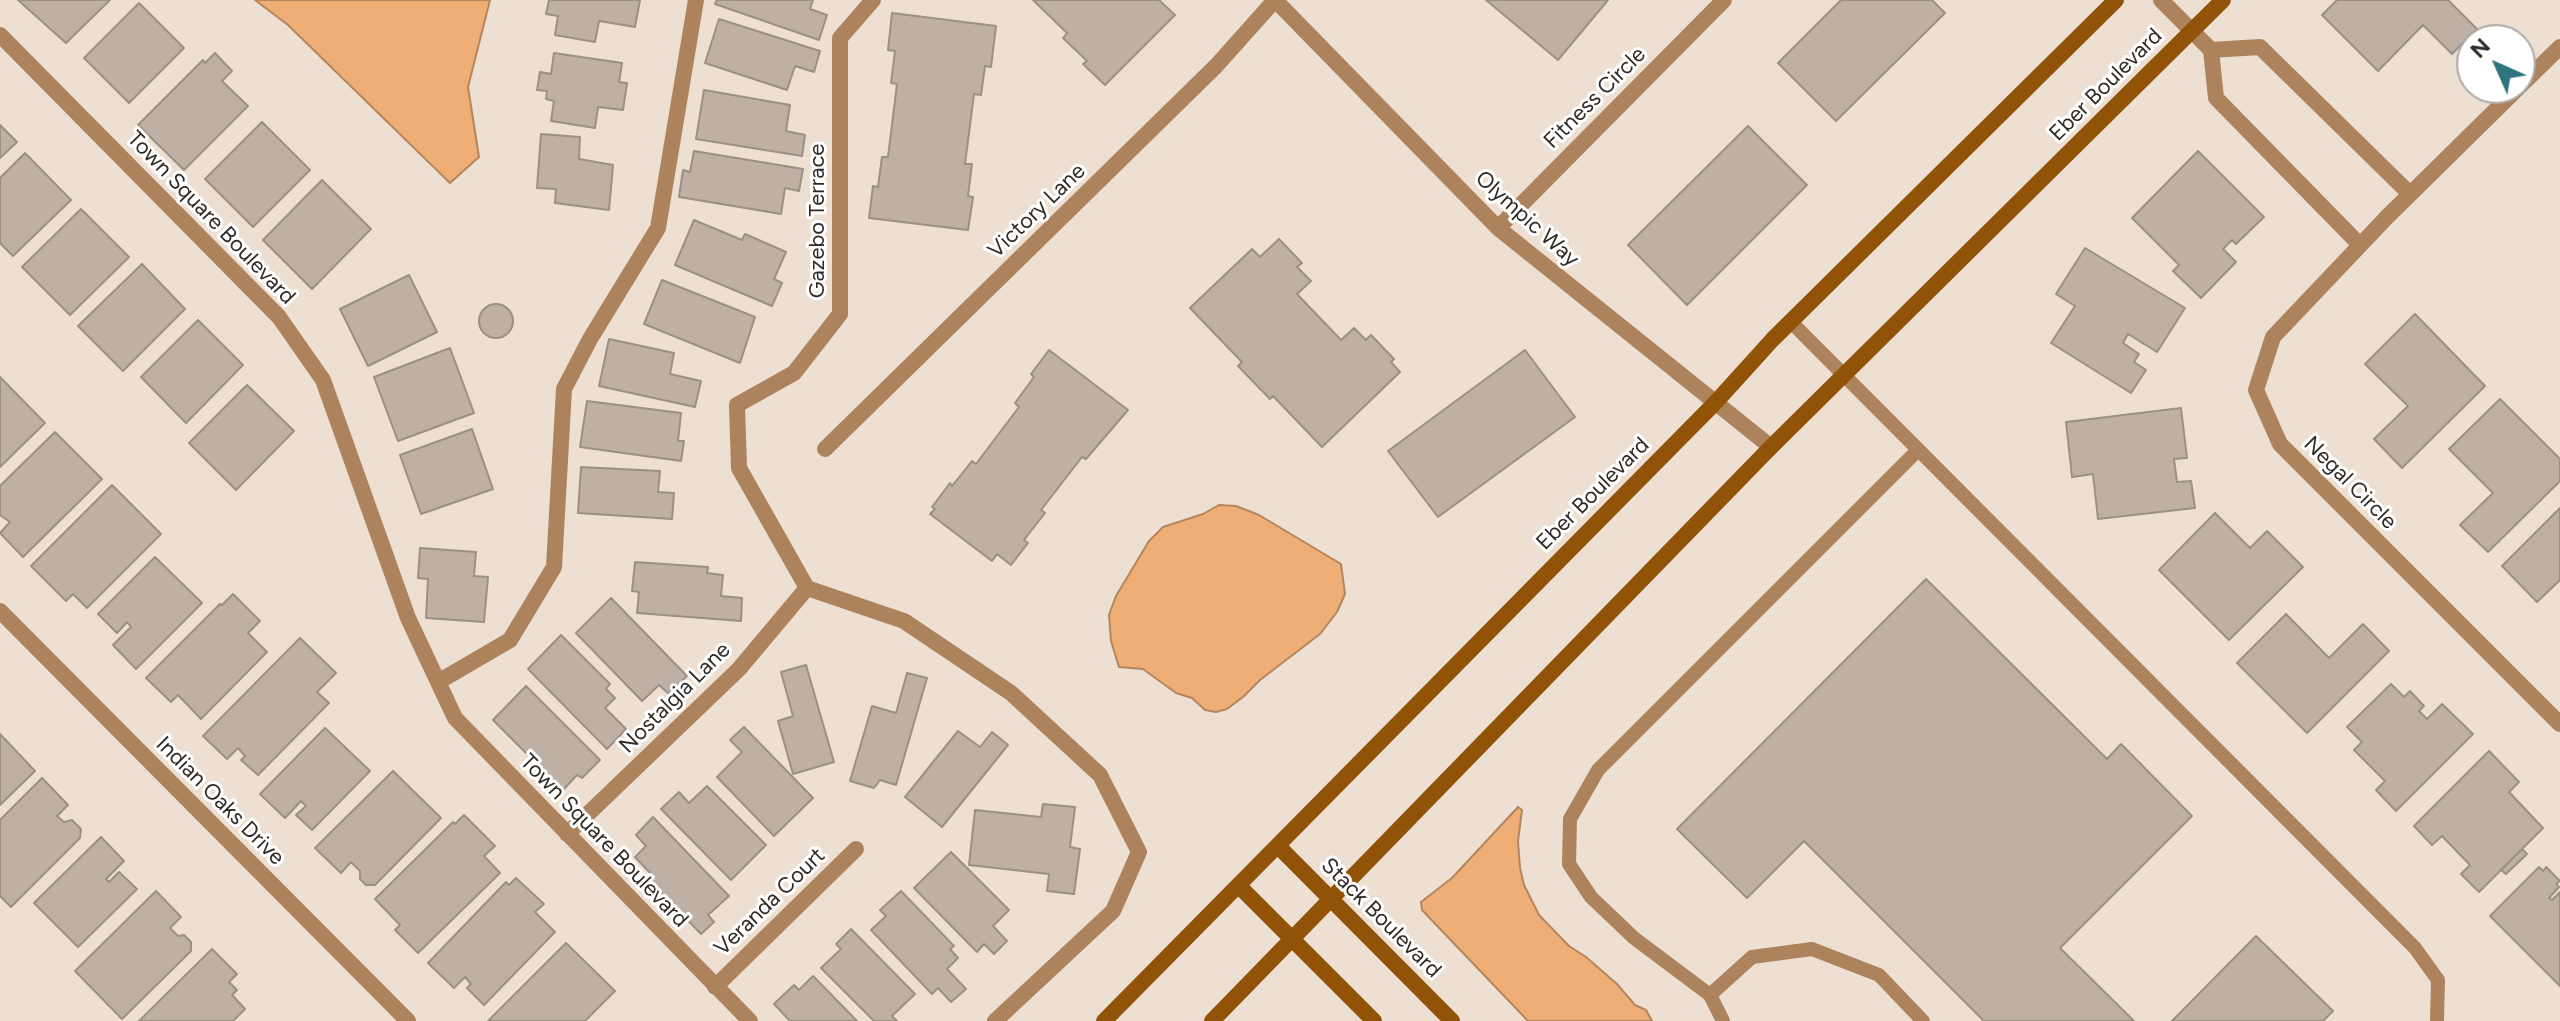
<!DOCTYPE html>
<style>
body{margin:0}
#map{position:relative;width:2560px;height:1021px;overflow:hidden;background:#eedfd3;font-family:Figtree,sans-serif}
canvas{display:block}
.north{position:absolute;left:2456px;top:24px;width:80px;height:80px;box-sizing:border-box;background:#fff;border:2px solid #acaaa8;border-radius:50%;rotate:315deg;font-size:22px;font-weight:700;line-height:32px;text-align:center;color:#2f2a25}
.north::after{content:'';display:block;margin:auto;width:28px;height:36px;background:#2e7481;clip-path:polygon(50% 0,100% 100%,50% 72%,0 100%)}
</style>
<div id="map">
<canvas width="2560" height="1021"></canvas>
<div class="north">N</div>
</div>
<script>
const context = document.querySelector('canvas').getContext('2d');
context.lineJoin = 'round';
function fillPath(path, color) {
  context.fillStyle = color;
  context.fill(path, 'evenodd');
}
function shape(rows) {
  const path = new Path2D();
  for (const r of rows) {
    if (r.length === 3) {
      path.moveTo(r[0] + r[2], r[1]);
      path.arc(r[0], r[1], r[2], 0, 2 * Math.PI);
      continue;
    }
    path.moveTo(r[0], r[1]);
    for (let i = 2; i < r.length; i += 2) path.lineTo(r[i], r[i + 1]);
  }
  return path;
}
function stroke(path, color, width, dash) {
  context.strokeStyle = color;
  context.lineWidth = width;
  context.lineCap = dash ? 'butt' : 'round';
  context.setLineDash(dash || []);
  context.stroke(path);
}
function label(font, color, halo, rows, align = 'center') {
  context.font = font + ' Figtree,sans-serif';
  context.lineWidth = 6;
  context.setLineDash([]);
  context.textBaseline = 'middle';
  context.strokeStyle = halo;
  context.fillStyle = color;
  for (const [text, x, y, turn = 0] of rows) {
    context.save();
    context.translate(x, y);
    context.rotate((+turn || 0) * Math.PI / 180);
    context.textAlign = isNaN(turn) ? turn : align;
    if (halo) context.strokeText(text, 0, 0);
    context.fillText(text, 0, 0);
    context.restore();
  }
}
const water = shape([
 [255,0,490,0,468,87,479,157,450,183,288,25,255,0],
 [1219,505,1236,506,1259,515,1341,564,1345,594,1337,612,1320,634,1260,680,1243,697,1227,709,1216,712,1205,710,1192,698,1176,693,1143,669,1119,667,1111,641,1109,615,1116,596,1149,541,1163,527,1203,514,1219,505],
 [1518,807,1522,810,1518,841,1520,868,1524,885,1539,915,1569,946,1586,957,1617,984,1635,1005,1646,1010,1652,1021,1528,1021,1422,910,1421,902,1452,878,1518,807]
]);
fillPath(water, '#eeae75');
stroke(water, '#b5865d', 2);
const building = shape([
 [18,0,110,0,66,43,18,0],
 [549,0,640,0,635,27,599,21,595,42,555,35,558,16,546,14,549,0],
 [717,0,813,0,810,9,827,15,819,40,715,4,717,0],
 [1033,0,1159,0,1175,15,1105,85,1083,64,1087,61,1063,38,1067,33,1033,0],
 [1486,0,1608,0,1558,60,1486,0],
 [1841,0,1932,0,1945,13,1836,121,1778,63,1841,0],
 [2337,0,2448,0,2477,29,2452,54,2423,25,2378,71,2322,15,2337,0],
 [139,3,184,48,129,103,84,58,139,3],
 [892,13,996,26,991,67,985,66,981,95,974,94,965,164,972,164,968,196,973,197,968,230,869,218,873,186,878,187,882,157,888,157,897,84,891,83,895,51,888,50,892,13],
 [719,19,820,51,814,72,795,66,787,90,705,63,719,19],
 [215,53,232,71,222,81,248,106,184,170,138,125,203,60,205,63,215,53],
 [554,53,622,63,619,82,627,83,623,110,598,107,595,128,551,121,554,101,546,99,547,91,537,90,540,72,551,74,554,53],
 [704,90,790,105,786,131,805,135,802,156,696,139,704,90],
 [262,122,310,170,253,227,205,179,262,122],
 [0,125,17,142,0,158,0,125],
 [1748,126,1807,185,1687,305,1628,245,1748,126],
 [541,134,580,137,579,159,613,165,609,210,555,203,556,189,537,188,541,134],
 [694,151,803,169,799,191,785,188,781,214,679,197,683,170,690,172,694,151],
 [2198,151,2264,217,2236,244,2232,240,2223,249,2236,262,2201,298,2173,271,2179,265,2132,218,2198,151],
 [25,153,71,200,13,256,0,243,0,178,25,153],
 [322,180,371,229,312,289,263,240,322,180],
 [81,209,129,257,70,315,22,267,81,209],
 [694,220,742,240,745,234,786,252,774,279,782,283,772,306,675,265,694,220],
 [1279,239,1302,263,1297,267,1311,281,1297,294,1341,340,1354,328,1366,340,1371,335,1394,359,1391,362,1400,372,1322,447,1273,396,1270,399,1238,366,1242,362,1190,308,1252,249,1260,257,1279,239],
 [2085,248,2185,308,2157,352,2128,334,2123,343,2139,354,2134,362,2146,370,2131,393,2051,343,2075,306,2056,294,2085,248],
 [142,264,185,309,123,371,78,326,142,264],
 [409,275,437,332,368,366,340,309,409,275],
 [662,280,755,317,740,363,644,324,662,280],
 [496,321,17],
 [2415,314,2485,386,2402,468,2374,439,2408,406,2365,364,2415,314],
 [198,320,243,365,186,423,141,377,198,320],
 [609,339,674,353,670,374,701,381,695,407,599,386,609,339],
 [450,348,474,413,398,441,374,377,450,348],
 [1049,350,1128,410,1086,459,1082,457,1041,510,1045,513,1024,540,1028,543,1011,565,997,554,992,561,930,514,935,509,932,507,950,483,952,486,972,461,976,464,1019,407,1015,403,1034,377,1031,374,1049,350],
 [1525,350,1575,417,1438,517,1388,451,1525,350],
 [0,377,45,423,0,467,0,377],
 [247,385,294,431,236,490,189,443,247,385],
 [2500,399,2560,459,2560,481,2488,552,2460,525,2493,493,2449,449,2500,399],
 [587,401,681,413,678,441,684,441,681,461,580,447,587,401],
 [2181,408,2187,458,2174,459,2177,482,2191,481,2195,508,2098,519,2093,474,2072,477,2066,422,2181,408],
 [472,429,493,489,421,514,400,455,472,429],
 [55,432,102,479,23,557,0,533,10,522,0,515,0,486,55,432],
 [581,467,660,471,658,492,674,493,672,519,578,513,581,467],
 [112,485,161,534,87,608,73,594,66,601,31,566,112,485],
 [2560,508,2560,580,2537,602,2502,566,2560,508],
 [2215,513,2250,548,2267,531,2303,567,2229,640,2159,570,2215,513],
 [420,548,476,552,474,576,488,577,484,622,426,618,428,579,418,578,420,548],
 [155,557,202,603,136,669,113,645,131,627,127,622,117,633,98,614,155,557],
 [635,562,708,567,707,573,723,575,721,596,742,598,741,621,637,613,639,592,632,591,635,562],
 [1926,579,2107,759,2121,744,2192,816,2060,948,2134,1021,1984,1021,1804,841,1747,898,1677,829,1926,579],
 [233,594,260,621,248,633,267,652,201,719,178,695,171,702,146,678,220,604,222,605,233,594],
 [611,598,687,676,669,694,659,685,642,701,576,633,611,598],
 [2286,614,2329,658,2363,624,2389,651,2307,733,2237,663,2286,614],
 [561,635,610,684,606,689,615,698,605,708,626,729,607,749,528,669,561,635],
 [300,638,336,673,317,692,329,703,258,775,241,760,245,756,238,748,227,759,203,736,300,638],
 [806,665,834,762,793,774,778,721,793,716,781,672,806,665],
 [907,673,927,678,896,785,880,780,874,788,850,781,872,706,896,713,907,673],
 [2391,684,2404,697,2410,691,2424,706,2419,711,2427,719,2442,704,2473,734,2396,811,2376,790,2385,781,2354,750,2362,742,2347,727,2391,684],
 [526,686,600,760,582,778,577,775,563,790,493,720,526,686],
 [744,727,813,798,774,836,717,777,742,752,730,740,744,727],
 [325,728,370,771,312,830,296,815,306,806,301,801,285,818,260,794,325,728],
 [958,731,980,747,992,732,1008,745,942,827,905,797,958,731],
 [0,734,35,771,0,805,0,734],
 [2489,751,2519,782,2509,792,2543,828,2479,892,2461,874,2470,865,2442,836,2432,845,2414,826,2489,751],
 [393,771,441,818,375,885,366,885,360,879,360,871,351,862,341,873,315,848,393,771],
 [42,778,68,805,57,816,64,822,72,820,81,829,80,838,11,907,0,896,0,820,42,778],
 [707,786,766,845,731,880,661,809,679,792,689,803,707,786],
 [1043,804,1075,807,1070,847,1080,849,1074,894,1047,891,1049,874,969,865,975,810,1041,817,1043,804],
 [464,815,495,846,484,856,500,873,418,953,395,930,400,925,375,899,453,822,455,824,464,815],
 [653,817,729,896,708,915,714,922,701,934,650,881,653,876,635,857,646,846,636,835,653,817],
 [101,837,124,861,106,879,109,882,119,872,137,889,78,947,34,903,101,837],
 [2522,849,2527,854,2506,874,2501,870,2522,849],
 [951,852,1009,910,993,926,1007,941,994,954,984,944,977,952,914,888,951,852],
 [2539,867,2543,871,2546,867,2560,881,2556,884,2559,887,2549,898,2552,900,2560,892,2560,986,2490,916,2539,867],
 [516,878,544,904,535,912,555,932,484,1005,467,988,471,984,465,977,454,988,428,963,506,882,509,885,516,878],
 [156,891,181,917,170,928,178,936,184,935,191,942,191,951,122,1019,75,971,156,891],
 [901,891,954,946,950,949,958,958,947,969,966,989,951,1002,938,988,932,994,871,930,886,916,880,910,901,891],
 [851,929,915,994,892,1016,897,1021,874,1021,821,968,841,949,836,944,851,929],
 [2256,936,2333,1011,2323,1021,2172,1021,2256,936],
 [566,943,615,991,585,1021,488,1021,566,943],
 [212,949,237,974,229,982,237,990,232,995,245,1009,233,1021,139,1021,212,949],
 [813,976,857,1021,790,1021,774,1004,794,985,799,990,813,976]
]);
fillPath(building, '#beb0a5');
stroke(building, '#9c8f83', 2);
stroke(shape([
 [1791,322,2415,948,2438,980,2437,1021],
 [1710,995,1752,957,1812,949,1879,975,1923,1021],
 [1723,1021,1710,995,1634,938,1591,897,1569,864,1570,819,1598,770,1918,450]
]), '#ad835d', 14);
stroke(shape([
 [873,0,840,38,840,314,794,373,737,405,739,468,807,588,904,621,1011,693,1100,775,1139,852,1113,911,995,1021],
 [1275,0,1498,228,1771,447],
 [2161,0,2211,50,2216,98,2360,245],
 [0,35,279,317,323,380,408,618,455,718,750,1021],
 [2211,50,2260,47,2410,194],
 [2520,86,2560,47],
 [2518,88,2387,217,2273,337,2256,390,2280,444,2560,724],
 [1498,228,1724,0],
 [825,449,1216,66,1275,0],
 [0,611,408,1021],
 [438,682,510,640,554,567,564,389,590,339,658,228,696,0],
 [567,834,739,669,807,588],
 [715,987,856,849]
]), '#ad835d', 16);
stroke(shape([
 [1278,846,1452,1021],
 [1239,886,1374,1021],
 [1104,1021,1715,403,1773,339,2116,0],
 [1212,1021,1771,447,2223,0]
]), '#905308', 16);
label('22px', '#2f2a25', '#fff', [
 ["Eber Boulevard",2106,85,-45],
 ["Fitness Circle",1595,98,-45],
 ["Victory Lane",1037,211,-44],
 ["Town Square Boulevard",211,218,46],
 ["Olympic Way",1527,219,42],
 ["Gazebo Terrace",818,221,-90],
 ["Negal Circle",2350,483,45],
 ["Eber Boulevard",1593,494,-45],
 ["Nostalgia Lane",675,698,-45],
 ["Indian Oaks Drive",220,801,45],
 ["Town Square Boulevard",604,841,46],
 ["Veranda Court",770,902,-44],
 ["Stack Boulevard",1381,918,45]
]);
</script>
